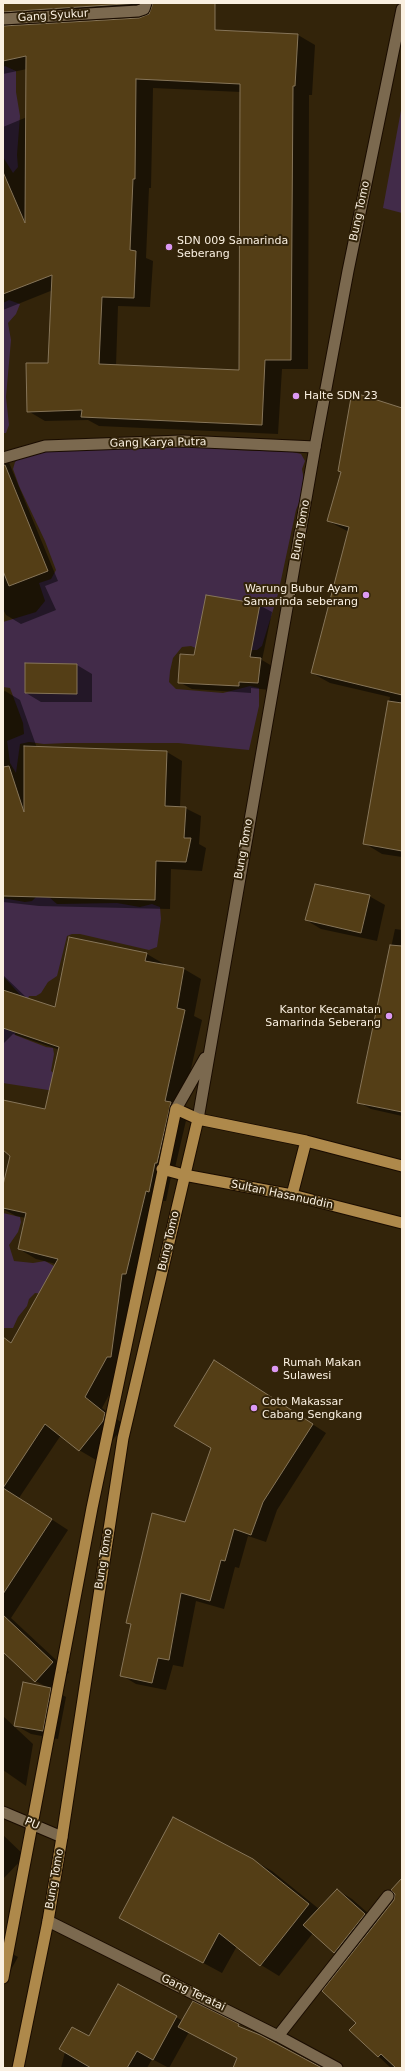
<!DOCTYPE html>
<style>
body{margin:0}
#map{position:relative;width:405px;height:2071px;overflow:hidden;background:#33240a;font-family:"DejaVu Sans",sans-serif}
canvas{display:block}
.frame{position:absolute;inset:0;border:4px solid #faf0e1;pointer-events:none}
</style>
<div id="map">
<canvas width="405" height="2071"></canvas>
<div class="frame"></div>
</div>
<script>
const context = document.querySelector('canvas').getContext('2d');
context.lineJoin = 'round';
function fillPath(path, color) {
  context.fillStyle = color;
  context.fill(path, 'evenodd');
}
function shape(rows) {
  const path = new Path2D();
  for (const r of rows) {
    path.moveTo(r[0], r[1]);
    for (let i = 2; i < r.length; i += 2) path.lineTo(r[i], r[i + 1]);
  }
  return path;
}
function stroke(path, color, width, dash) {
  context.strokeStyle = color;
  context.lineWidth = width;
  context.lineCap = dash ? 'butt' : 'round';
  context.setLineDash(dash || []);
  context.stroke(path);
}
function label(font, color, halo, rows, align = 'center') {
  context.font = font + ' "DejaVu Sans",sans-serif';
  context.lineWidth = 4;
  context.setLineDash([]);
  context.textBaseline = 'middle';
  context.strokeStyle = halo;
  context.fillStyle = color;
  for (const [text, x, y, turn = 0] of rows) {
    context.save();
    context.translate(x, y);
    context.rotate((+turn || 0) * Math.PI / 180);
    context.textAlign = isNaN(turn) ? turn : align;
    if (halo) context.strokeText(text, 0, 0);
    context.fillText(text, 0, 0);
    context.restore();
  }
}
fillPath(shape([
 [5,66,16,71,16,92,20,116,17,155,18,167,13,173,3,157,3,67],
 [402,105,402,213,383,208],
 [9,300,20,304,16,314,8,323,11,340,6,397,9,425,6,433,3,433,3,303],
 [180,444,234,450,293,452,301,454,305,461,302,469,304,480,300,500,296,510,278,594,262,646,257,650,200,650,191,646,182,647,173,658,170,671,169,682,176,689,223,693,250,686,259,688,259,706,249,750,178,743,67,743,44,744,29,742,20,744,16,773,10,763,7,741,24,734,23,723,10,688,3,687,3,622,36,612,45,601,39,583,51,579,56,570,45,541,19,486,13,469,15,462,20,457,47,451],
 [36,897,49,897,57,904,117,903,140,907,152,904,160,907,161,919,157,947,149,950,80,934,72,934,67,936,57,976,48,982,41,993,36,996,29,996,16,1029,15,1035,46,1047,53,1048,54,1054,51,1071,55,1074,104,1102,48,1090,3,1083,3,1025,23,998,3,976,3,898,25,902,32,901],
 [3,1213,20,1217,21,1222,18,1232,9,1245,14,1261,33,1263,45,1261,54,1266,44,1294,35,1293,29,1299,27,1306,18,1317,13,1328,3,1328]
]), '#422b49');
fillPath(shape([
 [3,3,150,3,150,13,20,21,14,25,134,19,149,28,298,35,315,45,312,95,309,95,308,369,282,369,278,434,99,426,88,420,45,421,28,411,49,364,53,290,3,310,3,127,27,117,27,69,3,74],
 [153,88,241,92,240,371,116,366,118,306,150,307,153,261,146,258,149,188,151,188],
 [402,409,402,857,382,854,364,843,390,697,330,683,312,673,349,532,328,521],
 [3,448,58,581,45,586,56,610,21,624,6,615,3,609],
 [259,605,272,612,262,660,272,666,270,690,251,688,251,693,192,689,179,682,195,656],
 [26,664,77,665,92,674,92,702,41,702,26,693],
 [5,691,20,700,37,748,167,752,182,761,180,807,185,808,201,816,199,844,206,848,202,871,171,869,170,909,39,906,3,902,3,692],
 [369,896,385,905,377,941,321,929,306,920],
 [395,929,402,930,402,1116,371,1109,358,1102],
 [147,954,164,964,163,965,184,969,201,979,194,1016,202,1020,182,1109,188,1112,174,1172,172,1172,166,1201,163,1201,143,1284,139,1283,128,1367,124,1367,102,1408,122,1423,120,1431,96,1460,79,1450,61,1435,19,1498,68,1530,11,1618,69,1672,53,1690,66,1697,58,1739,31,1734,15,1725,47,1687,35,1681,3,1650,3,1338,12,1343,56,1264,36,1259,19,1249,26,1218,16,1216,3,1209,3,1189,11,1155,3,1148,3,1101,46,1110,60,1050,13,1034,3,1044,3,975,28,999,55,1008],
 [229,1370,326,1433,277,1510,266,1542,248,1536,239,1568,235,1567,224,1609,196,1601,183,1667,173,1665,166,1690,136,1684,121,1675,132,1625,127,1622,185,1523,212,1448],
 [3,1716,33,1744,26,1786,3,1770],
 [3,1835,25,1856,3,1879],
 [253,1860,272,1871,319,1909,337,1890,352,1899,378,1922,394,1901,402,1879,402,2068,391,2068,350,2030,357,2023,348,1960,335,1953,313,1933,279,1976,261,1965,237,1946,222,1973,120,1918],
 [3,1949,18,1957,3,1984],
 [118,1985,183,2021,193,2003,319,2068,234,2068,238,2058,189,2032,169,2068,152,2059,147,2068,61,2068,65,2052,89,2038]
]), '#0007');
const building = shape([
 [3,3,139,3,3,12,3,3],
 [153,3,215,3,215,30,298,34,295,86,293,86,291,360,265,360,262,425,81,417,82,410,27,412,26,363,48,363,52,275,3,294,3,172,25,223,26,56,3,61,3,26,139,18,149,14,153,3],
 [136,79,240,84,239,370,99,364,102,297,134,298,136,251,130,250,133,179,135,179,136,79],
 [352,392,402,408,402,695,311,673,349,527,327,521,341,472,338,471,352,392],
 [3,465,5,465,48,571,9,586,3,571,3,465],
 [206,595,260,604,250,657,261,658,258,683,239,682,239,686,178,683,180,654,194,655,206,595],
 [25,663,77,664,77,694,25,693,25,663],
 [388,701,402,703,402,851,363,844,388,701],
 [24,746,167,751,165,806,186,807,184,838,191,838,186,862,156,861,155,900,3,896,3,767,9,766,24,812,24,746],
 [315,884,370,895,361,933,305,920,315,884],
 [69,937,147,953,145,961,184,968,177,1008,185,1010,165,1101,171,1102,157,1163,155,1163,149,1192,146,1191,126,1274,122,1274,111,1357,107,1357,85,1397,105,1413,103,1421,79,1451,45,1424,3,1488,52,1519,3,1594,3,1337,11,1343,58,1259,18,1249,26,1213,3,1208,3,1185,10,1156,3,1150,3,1100,45,1109,59,1047,3,1028,3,990,55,1007,69,937],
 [390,945,402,946,402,1112,357,1103,390,945],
 [214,1360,313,1424,263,1502,251,1535,234,1529,225,1561,221,1560,210,1601,181,1593,169,1660,158,1658,152,1683,120,1676,131,1624,126,1623,152,1513,185,1522,211,1448,174,1426,214,1360],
 [3,1615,53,1662,35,1682,3,1652,3,1615],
 [23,1682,51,1688,43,1731,14,1726,23,1682],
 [173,1817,253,1859,309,1904,260,1966,219,1933,203,1963,119,1918,173,1817],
 [402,1878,402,2068,396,2068,381,2054,378,2057,349,2030,356,2023,322,1991,394,1900,395,1894,391,1890,402,1878],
 [337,1889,365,1914,334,1953,303,1925,337,1889],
 [118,1984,177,2016,153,2060,137,2051,127,2068,91,2068,59,2049,72,2027,89,2036,118,1984],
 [193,2001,239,2024,238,2026,260,2035,322,2068,233,2068,237,2058,178,2027,193,2001]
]);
fillPath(building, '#543e16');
stroke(building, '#867559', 1);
const service = shape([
 [3,458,45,446,182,441,315,447]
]);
const minor = shape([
 [3,19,138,11,144,9,146,3],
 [3,1812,62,1837],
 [48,1921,278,2036,337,2068],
 [278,2036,388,1896]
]);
const tertiary = shape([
 [176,1109,205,1058],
 [198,1119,315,447,348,271,402,9]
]);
const primary = shape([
 [162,1169,184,1175,292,1195,402,1223],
 [292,1195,306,1141],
 [3,1978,92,1508,176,1109,198,1119,306,1141,402,1166],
 [18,2068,48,1921,62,1837,123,1438,198,1119]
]);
stroke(service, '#1a0c00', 13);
stroke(minor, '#1a0c00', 13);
stroke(tertiary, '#1a0c00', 13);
stroke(primary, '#1a0c00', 13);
stroke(service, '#7b694f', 11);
stroke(minor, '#7b694f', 11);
stroke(tertiary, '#7b694f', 11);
stroke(primary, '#ae894b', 11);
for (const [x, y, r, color] of [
 [169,247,4,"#dd99f4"],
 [296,396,4,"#dd99f4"],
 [366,595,4,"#dd99f4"],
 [389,1016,4,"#dd99f4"],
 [275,1369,4,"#dd99f4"],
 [254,1408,4,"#dd99f4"]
]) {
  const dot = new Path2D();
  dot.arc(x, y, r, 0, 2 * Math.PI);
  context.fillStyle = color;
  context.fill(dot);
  stroke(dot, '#33240a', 1.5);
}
label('11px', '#faf0e1', '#33240a', [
 ["Gang Syukur",53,16,-4],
 ["Bung Tomo",360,211,-78],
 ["Gang Karya Putra",158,443,-1],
 ["Bung Tomo",301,530,-80],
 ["Bung Tomo",244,849,-80],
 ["Sultan Hasanuddin",282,1195,12],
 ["Bung Tomo",169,1241,-77],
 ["Bung Tomo",104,1559,-81],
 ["PU",32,1824,23],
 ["Bung Tomo",55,1879,-80],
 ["Gang Teratai",193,1993,26]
]);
label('11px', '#faf0e1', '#33240a', [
 ["SDN 009 Samarinda",177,241],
 ["Seberang",177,254],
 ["Halte SDN 23",304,396],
 ["Warung Bubur Ayam",358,589,"right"],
 ["Samarinda seberang",358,602,"right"],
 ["Kantor Kecamatan",381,1010,"right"],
 ["Samarinda Seberang",381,1023,"right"],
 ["Rumah Makan",283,1363],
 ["Sulawesi",283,1376],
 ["Coto Makassar",262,1402],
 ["Cabang Sengkang",262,1415]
], 'left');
</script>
